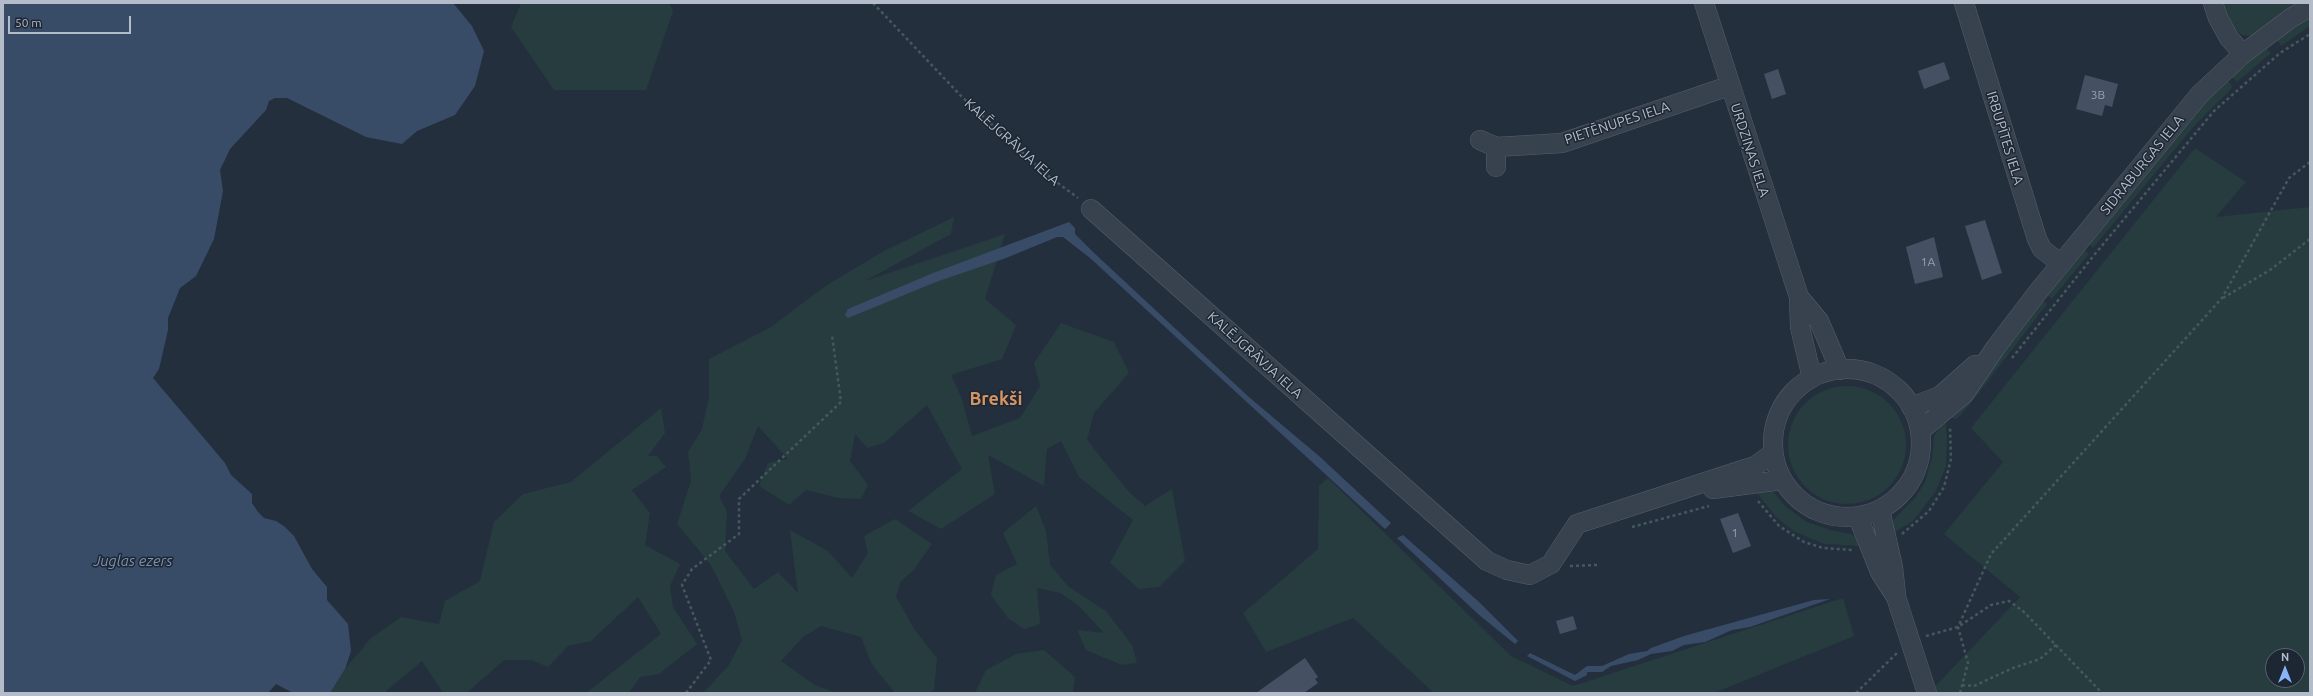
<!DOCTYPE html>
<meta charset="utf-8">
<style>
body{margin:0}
#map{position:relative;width:2313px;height:696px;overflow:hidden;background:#242f3e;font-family:Ubuntu,sans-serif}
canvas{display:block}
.frame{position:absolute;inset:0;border:4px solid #b4bcc9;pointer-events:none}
.north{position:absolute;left:2265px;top:648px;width:40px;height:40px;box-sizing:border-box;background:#1d2633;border:1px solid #59626f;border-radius:50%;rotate:0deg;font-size:11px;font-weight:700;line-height:16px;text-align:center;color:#b4bcc9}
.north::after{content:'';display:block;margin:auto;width:14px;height:18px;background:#8ab4f8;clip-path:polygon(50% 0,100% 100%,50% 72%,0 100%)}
.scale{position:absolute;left:8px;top:16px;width:123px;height:18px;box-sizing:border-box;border:2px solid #b4bcc9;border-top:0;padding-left:5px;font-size:12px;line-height:14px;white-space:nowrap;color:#b4bcc9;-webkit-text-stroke:3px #1d2633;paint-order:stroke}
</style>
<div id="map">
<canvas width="2313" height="696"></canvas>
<div class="frame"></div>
<div class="north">N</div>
<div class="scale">50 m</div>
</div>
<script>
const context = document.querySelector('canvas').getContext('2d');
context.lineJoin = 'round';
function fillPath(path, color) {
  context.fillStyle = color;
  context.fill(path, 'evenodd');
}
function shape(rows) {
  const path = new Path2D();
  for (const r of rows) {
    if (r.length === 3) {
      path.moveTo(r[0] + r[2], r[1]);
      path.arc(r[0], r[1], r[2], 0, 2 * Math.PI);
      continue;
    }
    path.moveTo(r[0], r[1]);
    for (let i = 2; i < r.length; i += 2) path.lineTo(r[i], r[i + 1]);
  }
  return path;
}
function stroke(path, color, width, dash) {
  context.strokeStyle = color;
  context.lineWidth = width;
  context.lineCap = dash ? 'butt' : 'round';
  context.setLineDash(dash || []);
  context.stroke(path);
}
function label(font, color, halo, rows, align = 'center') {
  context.font = font + ' Ubuntu,sans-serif';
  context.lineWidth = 3;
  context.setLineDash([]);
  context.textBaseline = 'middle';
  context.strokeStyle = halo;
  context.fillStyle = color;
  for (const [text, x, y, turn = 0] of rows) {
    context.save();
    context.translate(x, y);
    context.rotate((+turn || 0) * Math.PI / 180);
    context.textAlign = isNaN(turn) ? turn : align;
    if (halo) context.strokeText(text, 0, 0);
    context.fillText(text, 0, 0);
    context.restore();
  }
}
fillPath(shape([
 [521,3,669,3,673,11,646,90,554,90,511,27],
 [2221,3,2299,3,2255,34,2250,36,2243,35,2233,29],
 [2310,15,2310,26,2281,46,2276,38],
 [2265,47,2271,53,2237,82,2231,76],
 [2227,80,2231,84,2232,88,2195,125,2093,248,2088,243,2188,120],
 [2195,148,2246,182,2216,217,2310,207,2310,693,1929,693,2020,597,1944,534,2003,462,1971,428],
 [2273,656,2297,656,2297,680,2273,680],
 [954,217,951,234,865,281,1005,234,985,299,1016,325,1002,359,951,375,962,399,972,436,1020,418,1040,386,1034,363,1061,323,1114,342,1129,373,1094,413,1087,440,1128,491,1145,506,1172,489,1185,561,1159,587,1139,589,1110,563,1133,520,1079,477,1061,441,1047,449,1044,486,988,455,995,494,941,529,908,511,962,469,927,405,884,443,867,448,855,434,850,461,868,485,861,499,838,498,806,490,789,505,759,486,768,463,788,459,758,426,745,459,719,496,727,512,725,551,754,589,778,572,798,593,790,530,828,551,852,578,868,553,864,536,895,519,932,544,913,571,901,581,896,596,914,629,937,658,934,690,929,693,895,693,871,663,861,637,821,626,803,637,781,661,815,685,837,693,703,693,729,665,742,640,734,612,711,565,677,524,691,481,688,452,702,429,709,397,709,359,771,327,824,287,884,251],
 [2083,248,2089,254,2052,299,2046,294],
 [2042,300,2047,304,1971,403,1957,419,1952,418,1952,413],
 [1847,445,59],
 [661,408,665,433,648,456,657,456,666,467,632,490,650,513,645,545,680,564,670,586,673,607,697,644,659,674,640,677,629,693,586,693,661,634,638,597,591,641,568,646,548,667,531,660,504,660,469,691,463,693,443,693,422,661,384,693,330,693,345,669,371,638,401,617,439,624,445,601,480,581,494,522,523,494,571,482],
 [1945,420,1947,436,1946,466,1936,491,1913,521,1891,534,1891,524,1896,517,1915,498,1925,482,1932,458,1934,436],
 [1328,478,1511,656,1573,686,1843,598,1854,636,1714,693,1434,693,1353,618,1266,652,1243,613,1318,549,1319,486],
 [1756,488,1772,490,1786,507,1807,522,1830,530,1851,534,1856,537,1861,546,1825,544,1795,532,1776,517,1760,497],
 [1036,506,1046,531,1050,565,1069,587,1106,611,1132,645,1137,663,1122,665,1086,650,1077,630,1104,633,1078,605,1060,593,1037,588,1040,624,1024,629,1008,618,991,595,996,575,1017,564,1003,533],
 [1044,650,1075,677,1073,693,975,693,986,670,1016,654]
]), '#263c3f');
fillPath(shape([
 [3,3,453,3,472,26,484,51,475,86,455,115,417,131,402,144,366,137,287,98,275,98,269,101,266,110,230,149,220,170,223,191,214,239,196,276,180,288,168,318,168,330,159,369,153,378,225,463,231,475,252,494,252,503,258,512,264,518,276,521,285,527,294,536,312,569,327,587,327,600,348,624,351,651,345,669,330,693,293,693,276,684,268,693,3,693],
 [1069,222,1075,228,1075,234,1093,252,1250,398,1319,456,1391,523,1385,529,1090,258,1063,237,1057,237,1006,258,936,282,848,318,845,315,848,309,933,273],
 [1403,535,1479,602,1518,641,1515,644,1478,614,1397,538],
 [1830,599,1750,627,1732,630,1705,642,1684,645,1672,651,1651,654,1638,660,1611,666,1602,672,1587,672,1587,675,1575,681,1527,656,1530,653,1575,675,1587,666,1602,666,1629,654,1647,651,1651,648,1684,636,1814,600]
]), '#394c67');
fillPath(shape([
 [1944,62,1950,79,1924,89,1918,71],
 [1778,69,1786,94,1772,99,1764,74],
 [2085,75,2118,84,2112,107,2105,105,2102,116,2076,109],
 [1985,220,2002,273,1982,280,1965,226],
 [1934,237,1943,277,1915,284,1906,247],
 [1738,513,1751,546,1733,553,1720,519],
 [1573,616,1577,629,1560,634,1556,621],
 [1305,658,1318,677,1315,679,1318,683,1304,693,1256,693]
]), '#455162');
const minor = shape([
 [1704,3,1799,297,1800,327,1812,378],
 [1964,3,2037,239,2042,249,2061,264],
 [2213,3,2218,18,2229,38,2243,54],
 [1480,140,1496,147,1562,143,1729,86],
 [1496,147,1496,167],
 [1091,209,1487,561,1507,570,1530,575,1551,564,1577,524,1745,469,1755,466,1773,453],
 [1799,297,1819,321,1840,370],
 [1847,443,74],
 [1911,407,1940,396,1975,365],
 [1920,431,1964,394,1996,347,2037,293,2200,94,2243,54,2291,18,2310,7],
 [1713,489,1782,480],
 [1880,510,1893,567,1896,594],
 [1858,517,1880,572,1896,597,1927,693]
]);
stroke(minor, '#565f6c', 20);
stroke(shape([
 [873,3,962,97,1047,175,1078,198],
 [2223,298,2270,270,2310,239],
 [2012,358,2095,254,2214,111,2280,53,2310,34],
 [1758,501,1779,526,1804,542,1823,548,1853,550],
 [1632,527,1709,506],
 [1902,534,1929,511,1944,487,1951,459,1950,427],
 [1570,566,1597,565],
 [1926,636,1958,627,1991,605,2009,601,2024,612,2102,693],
 [1962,685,1974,686,2013,668,2040,659,2056,645],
 [686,693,711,660,682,585,692,569,739,534,739,499,841,402,832,335],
 [1856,693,1897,653],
 [1960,693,1968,663,1958,627,1991,554,2222,298,2289,178,2310,162]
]), '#44595c', 2.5, [3, 3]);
stroke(minor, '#38414e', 19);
label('12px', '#98a1af', null, [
 ["3B",2098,95],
 ["1A",1928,262],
 ["1",1735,533]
]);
label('14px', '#b4bcc9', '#1d2633', [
 ["PIETĒNUPES IELA",1617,123,-18],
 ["IRBUPĪTES IELA",2005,138,73],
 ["KALĒJGRĀVJA IELA",1012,142,42],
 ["URDZIŅAS IELA",1750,150,72],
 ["SIDRABURGAS IELA",2142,165,-51],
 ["KALĒJGRĀVJA IELA",1255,355,42]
]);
label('italic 15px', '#7c92b1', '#1d2633', [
 ["Juglas ezers",133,561]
]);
label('bold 18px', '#d59563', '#1d2633', [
 ["Brekši",996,399]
]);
</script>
